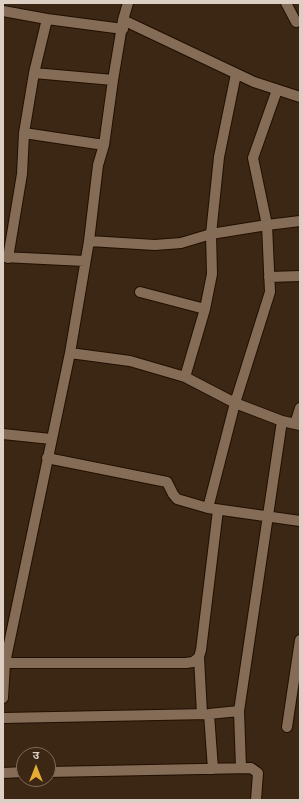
<!DOCTYPE html>
<meta charset="utf-8">
<style>
body{margin:0}
#map{position:relative;width:303px;height:803px;overflow:hidden;background:#3b2714;font-family:Raleway,"Noto Sans Devanagari",sans-serif}
canvas{display:block}
.frame{position:absolute;inset:0;border:4px solid #ddcfc4;pointer-events:none}
.north{position:absolute;left:16px;top:747px;width:40px;height:40px;box-sizing:border-box;background:#3b2714;border:1px solid #7c6a5a;border-radius:50%;rotate:0deg;font-size:11px;font-weight:700;line-height:16px;text-align:center;color:#ddcfc4}
.north::after{content:'';display:block;margin:auto;width:14px;height:18px;background:#e6ac36;clip-path:polygon(50% 0,100% 100%,50% 72%,0 100%)}
</style>
<div id="map">
<canvas width="303" height="803"></canvas>
<div class="frame"></div>
<div class="north">उ</div>
</div>
<script>
const context = document.querySelector('canvas').getContext('2d');
context.lineJoin = 'round';
function shape(rows) {
  const path = new Path2D();
  for (const r of rows) {
    path.moveTo(r[0], r[1]);
    for (let i = 2; i < r.length; i += 2) path.lineTo(r[i], r[i + 1]);
  }
  return path;
}
function stroke(path, color, width, dash) {
  context.strokeStyle = color;
  context.lineWidth = width;
  context.lineCap = dash ? 'butt' : 'round';
  context.setLineDash(dash || []);
  context.stroke(path);
}
const minor = shape([
 [286,3,296,22],
 [3,11,47,19,123,29],
 [47,19,34,73,24,133,104,145],
 [123,20,254,82,300,97],
 [34,73,113,80],
 [236,74,219,157,211,234,267,225,253,158,277,90],
 [89,241,155,245,181,243,211,234,212,274,205,309,185,377],
 [3,257,85,261],
 [8,258,22,174,24,133],
 [269,277,300,276],
 [140,292,205,309],
 [70,353,130,361,185,377,235,403,282,421,300,425],
 [295,424,300,408],
 [3,434,51,439],
 [47,458,167,482,173,494,177,499,208,508,300,521],
 [208,508,235,403,270,292,267,225,300,221],
 [199,657,202,714],
 [5,663,186,663,193,662,199,657,201,650,218,510],
 [3,698,5,663,70,353,89,241,98,165,104,145,113,80,123,20,128,3],
 [239,711,241,768],
 [209,714,213,769],
 [3,718,209,714,239,711,282,421],
 [287,727,300,640],
 [48,772,251,768,258,773,256,800],
 [3,773,24,772]
]);
stroke(minor, '#210f00', 12);
stroke(minor, '#846c57', 10);
</script>
